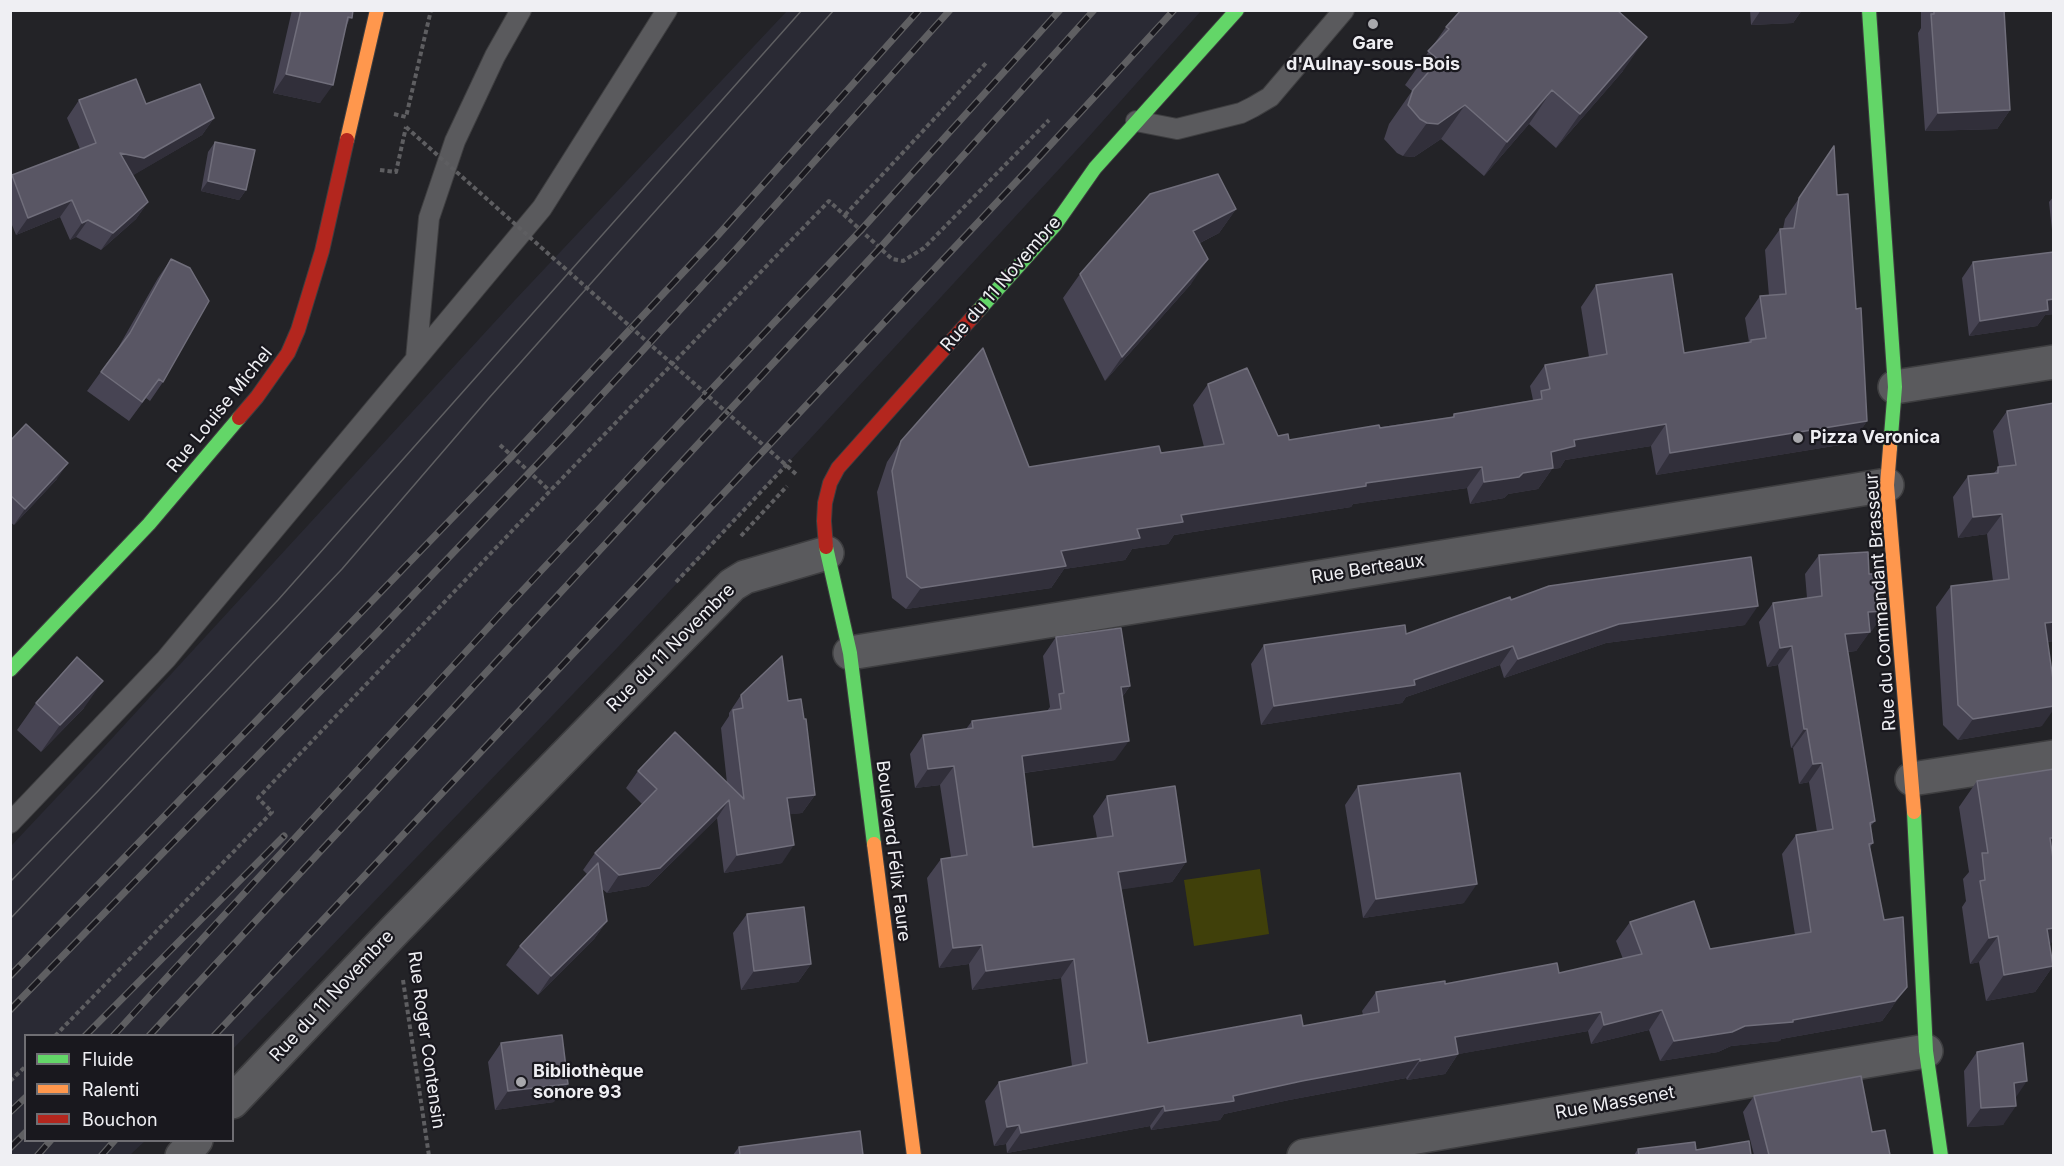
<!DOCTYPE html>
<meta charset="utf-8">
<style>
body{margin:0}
#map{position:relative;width:2064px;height:1166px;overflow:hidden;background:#232327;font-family:Inter,sans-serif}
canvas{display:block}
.frame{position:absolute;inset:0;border:12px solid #efeff3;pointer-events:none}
.legend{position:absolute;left:24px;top:1034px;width:210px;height:108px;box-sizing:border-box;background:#19181e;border:2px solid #6f6e73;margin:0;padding:8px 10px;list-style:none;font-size:18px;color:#efeff3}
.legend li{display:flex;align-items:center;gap:12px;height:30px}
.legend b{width:30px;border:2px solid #6f6e73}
</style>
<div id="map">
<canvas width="2064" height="1166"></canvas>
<div class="frame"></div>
<ul class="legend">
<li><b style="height:8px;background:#63d668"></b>Fluide</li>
<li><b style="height:8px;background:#ff974d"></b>Ralenti</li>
<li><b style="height:8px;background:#b3261e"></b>Bouchon</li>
</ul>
</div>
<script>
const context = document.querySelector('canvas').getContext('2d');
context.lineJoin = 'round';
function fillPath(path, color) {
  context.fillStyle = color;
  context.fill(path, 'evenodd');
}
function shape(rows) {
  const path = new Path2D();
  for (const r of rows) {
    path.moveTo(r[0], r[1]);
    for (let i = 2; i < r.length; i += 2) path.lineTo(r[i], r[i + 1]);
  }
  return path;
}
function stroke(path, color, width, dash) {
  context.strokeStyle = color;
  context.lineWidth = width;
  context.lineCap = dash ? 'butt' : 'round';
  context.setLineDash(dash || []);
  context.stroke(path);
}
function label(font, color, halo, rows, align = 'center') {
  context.font = font + ' Inter,sans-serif';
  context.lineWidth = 4.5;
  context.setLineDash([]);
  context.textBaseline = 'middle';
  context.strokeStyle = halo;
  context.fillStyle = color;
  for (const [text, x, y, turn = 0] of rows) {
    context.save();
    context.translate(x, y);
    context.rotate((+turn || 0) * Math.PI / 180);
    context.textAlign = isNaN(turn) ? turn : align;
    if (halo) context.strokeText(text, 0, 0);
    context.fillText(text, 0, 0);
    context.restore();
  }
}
fillPath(shape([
 [787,11,1201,11,1085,141,618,647,233,1049,232,1036,26,1036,26,1140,145,1141,130,1155,11,1155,11,846,104,747,515,300]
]), '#2a2a34');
fillPath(shape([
 [1260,869,1269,934,1194,946,1184,880]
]), '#40400a');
const lane = shape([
 [1136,121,1177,129,1241,113,1253,107,1270,97,1344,10],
 [416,359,429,218,455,141,495,56,521,10],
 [10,823,166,659,542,208,667,10]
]);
const street = shape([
 [1895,387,2054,362],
 [850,653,1887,485],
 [1912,779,2054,757],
 [232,1102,396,929,732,585,745,577,827,553],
 [182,1156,196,1140],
 [1304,1156,1926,1051]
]);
const fast = shape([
 [1869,10,1895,387,1890,448],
 [978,311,1055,225,1095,168,1237,10],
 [826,547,850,653,874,844],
 [10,670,149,524,239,418],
 [1914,812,1926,1051,1941,1156]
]);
const slow = shape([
 [347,140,377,10],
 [1890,448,1887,485,1914,812],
 [874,844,914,1156]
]);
const jam = shape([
 [239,418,257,397,288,353,298,330,322,251,347,140],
 [826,547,824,521,825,503,830,483,838,468,978,311]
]);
stroke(lane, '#3e3e40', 22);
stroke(street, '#3e3e40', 36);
stroke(fast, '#3e3e40', 16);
stroke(slow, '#3e3e40', 16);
stroke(jam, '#3e3e40', 16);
stroke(shape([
 [394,114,406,117,431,10],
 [380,170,396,172,406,127],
 [845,215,986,63],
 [500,445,550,491],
 [741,536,787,486],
 [676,582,791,460],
 [403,980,429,1156],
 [55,1036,272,812,258,798,550,491,829,201,892,259,903,261,924,248,1049,120],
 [10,1081,26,1066]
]), '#5e5e61', 4, [4.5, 3]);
stroke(lane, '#5a5a5d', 20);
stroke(street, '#5a5a5d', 33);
stroke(fast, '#63d668', 14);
stroke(slow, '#ff974d', 14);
stroke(jam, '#b3261e', 14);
stroke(shape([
 [10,882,99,790,278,600,802,10],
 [10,919,342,569,489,398,834,10]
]), '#5f5f62', 1.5);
const rail = shape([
 [10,976,512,456,719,234,919,10],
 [10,1010,377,633,565,435,737,248,950,10],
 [85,1036,284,836],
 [113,1036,508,606,861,230,1060,10],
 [149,1036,880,248,1094,10],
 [214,1036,1032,165,1174,10],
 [10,1112,26,1097],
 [10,1148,26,1132],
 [37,1156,51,1140],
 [101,1156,115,1140]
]);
stroke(rail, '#5f5f62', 7);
stroke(rail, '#19181e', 4.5, [14]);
stroke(shape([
 [406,127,797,475]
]), '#5e5e61', 4, [4.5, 3]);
fillPath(shape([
 [292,10,353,10,347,25,320,103,273,93],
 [1750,10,1802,10,1793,23,1751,25],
 [1921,10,2004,10,2010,110,1997,129,1925,131,1918,33,1921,28],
 [1446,27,1623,71,1556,148,1529,124,1484,176,1441,139,1414,157,1403,156,1397,153,1384,139,1389,124,1412,91,1405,85],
 [79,100,146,104,214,118,202,135,133,175,148,202,136,219,101,250,76,237,70,240,60,217,16,235,10,220,10,177,12,175,80,149,67,118],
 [215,142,246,190,239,200,201,191,208,152],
 [1834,146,1837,195,1856,309,1867,421,1852,443,1656,475,1651,446,1565,460,1560,468,1552,469,1538,489,1508,494,1504,498,1470,504,1467,488,1353,504,1351,507,1174,535,1168,544,1132,549,1125,560,1064,569,1051,588,906,609,892,598,877,492,887,462,901,441,1029,467,1161,453,1204,447,1193,405,1208,384,1278,436,1289,440,1452,417,1454,414,1533,400,1530,386,1545,365,1589,357,1581,307,1596,285,1684,353,1749,342,1745,318,1760,296,1769,296,1765,250,1780,229,1783,229,1785,219],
 [2054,196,2054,249,2049,202],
 [1236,209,1219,233,1200,243,1191,284,1105,381,1063,298,1080,274],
 [2054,252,2054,314,2045,315,2037,326,1969,336,1962,278,1973,262],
 [171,259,163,382,150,401,146,398,129,421,87,391,118,348,158,278],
 [2054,403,2054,641,2047,642,2042,726,1958,740,1943,725,1936,607,1951,586,1993,581,1987,534,1958,538,1953,497,1968,476,1994,473,1999,467,1993,431,2007,411],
 [10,441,57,479,14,525,10,522],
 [1819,555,1872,631,1870,631,1856,651,1847,652,1875,821,1870,827,1873,843,1870,847,1893,1006,1882,1021,1781,1039,1780,1041,1731,1046,1718,1052,1660,1061,1649,1030,1591,1044,1588,1031,1458,1054,1445,1074,1407,1080,1406,1078,1289,1100,1224,1114,1220,1120,1151,1130,1150,1126,1007,1153,1006,1144,994,1146,985,1101,999,1082,1072,1066,1061,978,972,990,969,964,939,968,927,878,941,859,951,857,940,785,915,788,910,754,923,735,966,729,972,721,1047,711,1050,707,1043,656,1056,637,1130,686,1123,696,1115,760,1024,773,1033,847,1097,838,1093,816,1107,796,1186,862,1172,882,1121,889,1148,1043,1303,1026,1363,1015,1362,1011,1376,992,1445,984,1559,973,1623,959,1616,941,1630,922,1710,949,1795,935,1782,854,1796,835,1817,832,1809,782,1799,784,1793,748,1791,748,1778,665,1767,667,1759,622,1773,603,1807,598,1805,574],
 [1511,600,1745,625,1606,643,1504,678,1500,665,1406,697,1402,703,1261,725,1251,664,1264,645,1406,634],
 [741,695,788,701,815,795,802,813,790,814,782,863,724,873,717,818,648,886,607,893,602,889,607,921,594,939,538,995,506,965,520,946,588,875,583,870,595,853,642,804,626,788,638,771,727,783,721,728,729,716,729,713],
 [36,703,84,708,41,752,17,730],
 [1977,781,2053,861,2054,939,2050,944,2053,966,2035,992,1986,1001,1979,962,1970,964,1962,907,1966,901,1963,879,1969,872,1959,807],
 [1358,786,1464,903,1363,918,1345,805],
 [747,914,811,964,798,982,741,990,733,933],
 [501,1043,554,1102,495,1110,488,1062],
 [1977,1052,2015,1098,2003,1125,1967,1127,1964,1071],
 [1754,1096,1872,1132,1890,1155,1754,1155,1743,1112],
 [739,1147,863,1155,733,1155],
 [1638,1149,1696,1150,1751,1155,1634,1155]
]), '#474453');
fillPath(shape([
 [1761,10,1802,10,1793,23,1751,25],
 [1647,37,1623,71,1556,148,1580,114],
 [286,74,333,85,320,103,273,93],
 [1552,90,1529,124,1484,176,1507,142],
 [1465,105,1441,139,1414,157,1403,156,1427,123],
 [2010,110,1997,129,1925,131,1938,113],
 [214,118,202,135,132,176,120,153],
 [208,181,246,190,239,200,201,191],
 [72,200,60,217,16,235,28,218],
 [148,202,136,219,101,250,113,233],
 [1236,209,1219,233,1176,255,1193,231],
 [88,220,76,237,70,240,82,223],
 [1208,259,1191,284,1105,381,1122,357],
 [2054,299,2054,314,2045,315,2037,326,1969,336,1980,321,2047,300],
 [1867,421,1852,443,1656,475,1670,453],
 [1666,424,1651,446,1565,460,1560,468,1552,469,1538,489,1508,494,1504,498,1470,504,1484,482,1574,440],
 [68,463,57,479,14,525,25,509],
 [1482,467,1467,488,1353,504,1351,507,1174,535,1168,544,1132,549,1125,560,1064,569,1051,588,906,609,921,588,1061,551,1137,529,1181,515,1366,483],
 [2002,514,1987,534,1958,538,1973,517],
 [1758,606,1745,625,1606,643,1504,678,1518,659,1619,624],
 [1885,611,1872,631,1855,632,1868,612],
 [2054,622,2054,641,2030,644,2045,623],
 [1870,632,1856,651,1831,653,1845,634],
 [1513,646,1500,665,1406,697,1402,703,1261,725,1274,706,1414,680],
 [1792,646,1778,665,1767,667,1780,648],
 [103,681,84,708,41,752,60,725],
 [1130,686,1116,705,1121,687],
 [2054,706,2054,709,2042,726,1958,740,1973,719],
 [1804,729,1807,729,1793,748,1791,748],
 [1129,741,1115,760,1008,775,1022,756],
 [1822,763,1809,782,1799,784,1813,764],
 [954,766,940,785,915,788,928,769],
 [815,795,802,813,775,816,787,798],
 [729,800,717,818,648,886,607,893,619,875],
 [2050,838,2054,838,2054,861,2031,864],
 [794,845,782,863,724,873,737,855],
 [1186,862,1172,882,1105,892,1118,872],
 [1477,884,1464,903,1363,918,1376,899],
 [607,921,594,939,538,995,551,976],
 [2054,928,2054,939,2044,952,2047,929],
 [1998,936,1979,962,1970,964,1989,938],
 [982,945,969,964,939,968,953,948],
 [1074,959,1061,978,972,990,986,971],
 [811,964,798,982,741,990,754,971],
 [2053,966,2035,992,1986,1001,2004,975],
 [1907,987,1882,1021,1781,1039,1780,1041,1731,1046,1718,1052,1660,1061,1674,1041,1745,1026,1793,1020],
 [1662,1010,1649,1030,1591,1044,1604,1025],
 [1601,1012,1588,1031,1442,1057,1455,1037],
 [1458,1054,1445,1074,1407,1080,1420,1061],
 [1420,1059,1406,1078,1289,1100,1224,1114,1220,1120,1151,1130,1165,1111,1302,1081],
 [2027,1081,2014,1100,2014,1083],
 [568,1084,554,1102,495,1110,508,1091],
 [1164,1106,1150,1126,1007,1153,1021,1133],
 [2016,1106,2003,1125,1967,1127,1981,1108],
 [1019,1125,1006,1144,994,1146,1007,1127]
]), '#312f3a');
const building = shape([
 [301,10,353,10,352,18,348,17,333,85,286,74,301,10],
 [1461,10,1617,10,1647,37,1580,114,1552,90,1507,142,1465,105,1438,124,1427,123,1420,119,1408,105,1413,90,1439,60,1428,51,1449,29,1446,27,1461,10],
 [1934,10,2004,10,2010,110,1938,113,1931,14,1934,14,1934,10],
 [136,79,146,104,200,84,214,118,144,158,120,153,148,202,113,233,88,220,82,223,72,200,28,218,12,175,96,143,79,100,136,79],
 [215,142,255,150,246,190,208,181,215,142],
 [1834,146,1837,195,1848,194,1856,309,1861,308,1867,421,1670,453,1666,424,1574,440,1575,446,1551,452,1553,468,1523,473,1519,477,1484,482,1482,467,1366,483,1366,486,1181,515,1183,522,1137,529,1140,538,1061,551,1066,566,921,588,907,577,892,471,901,441,983,348,1029,467,1159,446,1161,453,1224,444,1208,384,1247,368,1278,436,1288,434,1289,440,1379,425,1380,428,1454,417,1454,414,1542,399,1541,391,1550,389,1545,365,1607,354,1596,285,1672,274,1684,353,1751,342,1751,340,1766,338,1760,296,1786,294,1780,229,1794,228,1799,198,1834,146],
 [1218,174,1236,209,1193,231,1208,259,1122,357,1080,274,1150,194,1218,174],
 [2054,252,2054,299,2047,300,2048,310,1980,321,1973,262,2054,252],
 [171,259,190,268,209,301,163,382,159,379,142,402,101,372,130,333,171,259],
 [2054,403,2054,622,2045,623,2054,687,2054,706,1973,719,1958,705,1951,586,2009,579,2002,514,1973,517,1968,476,1998,473,1998,467,2016,465,2007,411,2054,403],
 [26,424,68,463,25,509,10,495,10,441,26,424],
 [1868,552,1869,574,1882,574,1885,611,1868,612,1870,632,1845,634,1875,821,1870,823,1873,843,1869,844,1884,920,1903,917,1907,987,1895,1001,1793,1020,1793,1022,1745,1026,1732,1032,1674,1041,1662,1010,1604,1025,1601,1012,1455,1037,1458,1054,1420,1061,1420,1059,1302,1081,1233,1096,1234,1101,1165,1111,1164,1106,1021,1133,1019,1125,1007,1127,999,1082,1087,1063,1074,959,986,971,982,945,953,948,941,859,967,855,954,766,928,769,923,735,973,728,972,721,1061,709,1059,694,1064,693,1056,637,1121,628,1130,686,1121,687,1129,741,1022,756,1033,847,1113,836,1107,796,1175,786,1186,862,1118,872,1148,1043,1301,1015,1303,1026,1379,1012,1376,992,1445,981,1445,984,1557,963,1559,973,1642,954,1630,922,1694,901,1710,949,1811,932,1796,835,1833,829,1822,763,1813,764,1807,729,1804,729,1792,646,1780,648,1773,603,1822,596,1819,555,1868,552],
 [1751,557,1758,606,1619,624,1518,659,1513,646,1414,680,1415,685,1274,706,1264,645,1405,625,1406,634,1510,597,1511,600,1549,586,1751,557],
 [782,656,788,701,801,699,804,719,806,719,815,795,787,798,794,845,737,855,729,800,660,868,619,875,595,853,657,789,638,771,675,732,744,799,733,710,743,708,741,695,782,656],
 [77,657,103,681,60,725,36,703,77,657],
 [2054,769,2054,838,2050,838,2054,866,2054,928,2047,929,2053,966,2004,975,1998,936,1989,938,1980,881,1985,880,1982,853,1988,853,1977,781,2054,769],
 [1460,773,1477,884,1376,899,1358,786,1460,773],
 [598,863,607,921,551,976,520,946,598,863],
 [804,907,811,964,754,971,747,914,804,907],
 [562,1035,568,1084,508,1091,501,1043,562,1035],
 [2023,1043,2027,1081,2014,1083,2016,1106,1981,1108,1977,1052,2023,1043],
 [1861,1076,1872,1132,1885,1130,1890,1155,1769,1155,1754,1096,1861,1076],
 [860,1131,863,1155,740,1155,739,1147,860,1131],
 [1749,1141,1751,1155,1639,1155,1638,1149,1695,1142,1696,1150,1749,1141]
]);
fillPath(building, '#595664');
stroke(building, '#706e7b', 1.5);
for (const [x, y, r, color] of [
 [1373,24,6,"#a8a8ac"],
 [1798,438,6,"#a8a8ac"],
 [521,1082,6,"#a8a8ac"]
]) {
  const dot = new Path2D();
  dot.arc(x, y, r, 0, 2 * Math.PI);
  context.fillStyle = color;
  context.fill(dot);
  stroke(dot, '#19181e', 2);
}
label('bold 18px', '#efeff3', '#19181e', [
 ["Gare",1373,44,"center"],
 ["d'Aulnay-sous-Bois",1373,65,"center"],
 ["Pizza Veronica",1810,438],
 ["Bibliothèque",533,1072],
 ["sonore 93",533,1093]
], 'left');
label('18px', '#efeff3', '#19181e', [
 ["Rue du 11 Novembre",1001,284,-49],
 ["Rue Louise Michel",220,410,-51],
 ["Rue Berteaux",1368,569,-9],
 ["Rue du Commandant Brasseur",1881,602,-94],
 ["Rue du 11 Novembre",671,648,-45],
 ["Boulevard Félix Faure",893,851,83],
 ["Rue du 11 Novembre",332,996,-47],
 ["Rue Roger Contensin",426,1040,82],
 ["Rue Massenet",1615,1103,-10]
]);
</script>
